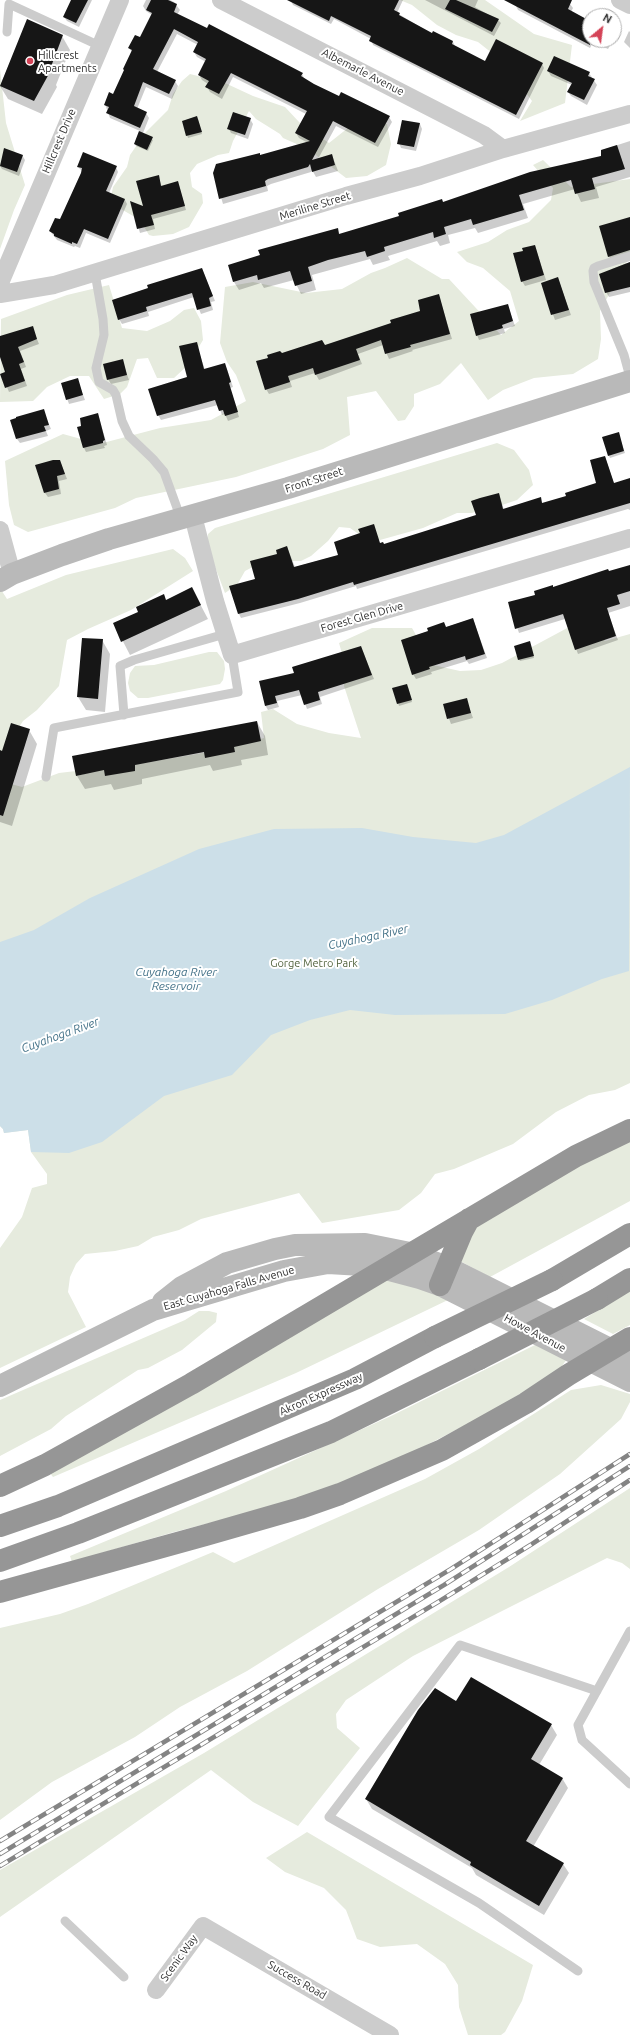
<!DOCTYPE html>
<style>
body{margin:0}
#map{position:relative;width:630px;height:2035px;overflow:hidden;background:#fff;font-family:Ubuntu,sans-serif}
canvas{display:block}
.north{position:absolute;left:582px;top:8px;width:40px;height:40px;box-sizing:border-box;background:#fff;border:1px solid #acacac;border-radius:50%;rotate:29deg;font-size:11px;font-weight:700;line-height:16px;text-align:center;color:#2f2f2f}
.north::after{content:'';display:block;margin:auto;width:14px;height:18px;background:#d44357;clip-path:polygon(50% 0,100% 100%,50% 72%,0 100%)}
</style>
<div id="map">
<canvas width="630" height="2035"></canvas>
<div class="north">N</div>
</div>
<script>
const context = document.querySelector('canvas').getContext('2d');
context.lineJoin = 'round';
function fillPath(path, color) {
  context.fillStyle = color;
  context.fill(path, 'evenodd');
}
function shape(rows) {
  const path = new Path2D();
  for (const r of rows) {
    path.moveTo(r[0], r[1]);
    for (let i = 2; i < r.length; i += 2) path.lineTo(r[i], r[i + 1]);
  }
  return path;
}
function stroke(path, color, width, dash) {
  context.strokeStyle = color;
  context.lineWidth = width;
  context.lineCap = dash ? 'butt' : 'round';
  context.setLineDash(dash || []);
  context.stroke(path);
}
function label(font, color, halo, rows, align = 'center') {
  context.font = font + ' Ubuntu,sans-serif';
  context.lineWidth = 4;
  context.setLineDash([]);
  context.textBaseline = 'middle';
  context.strokeStyle = halo;
  context.fillStyle = color;
  for (const [text, x, y, turn = 0] of rows) {
    context.save();
    context.translate(x, y);
    context.rotate((+turn || 0) * Math.PI / 180);
    context.textAlign = isNaN(turn) ? turn : align;
    if (halo) context.strokeText(text, 0, 0);
    context.fillText(text, 0, 0);
    context.restore();
  }
}
fillPath(shape([
 [400,0,485,0,534,34,572,45,565,103,520,121,532,101,502,61,478,42,456,35,437,25,412,5],
 [0,69,6,123,25,185,14,210,0,249],
 [190,74,225,83,253,96,285,107,300,123,329,143,358,120,387,124,391,144,386,165,367,176,346,178,308,149,283,138,280,134,256,119,249,111,233,141,229,153,218,155,197,164,190,173,192,187,202,194,203,203,189,227,173,234,153,236,149,235,140,220,121,209,111,197,113,187,127,167,130,155,146,132,168,110,173,94,182,81],
 [543,160,571,187,630,179,630,256,600,311,601,339,598,359,573,374,534,378,503,390,488,400,461,363,440,384,414,394,414,406,405,420,398,421,376,391,347,397,350,435,323,449,236,477,136,498,115,508,28,532,14,525,9,505,5,461,63,434,99,444,160,428,211,420,246,401,236,375,227,362,220,343,225,287,253,282,306,293,342,289,371,273,385,268,407,258,442,279,449,279,501,335,519,321,510,291,483,268,467,262,457,252,488,242,507,230,529,222,551,200,553,188,533,165],
 [109,285,122,328,147,331,170,321,184,310,194,308,201,321,203,340,188,365,174,378,157,378,148,358,137,359,127,387,120,394,104,399,89,376,70,376,47,387,33,401,0,402,1,319,67,295],
 [497,443,514,450,529,470,533,485,517,500,487,510,471,513,457,513,423,528,380,540,363,537,350,528,339,527,328,541,311,556,301,561,279,561,270,558,245,571,237,585,225,593,207,546,208,534,215,528],
 [173,549,185,558,193,571,131,610,88,629,67,640,59,686,37,710,23,721,16,732,11,784,22,787,59,773,144,763,220,750,264,738,261,712,273,709,297,724,329,733,361,738,344,686,345,664,339,643,372,628,412,628,433,665,460,671,481,670,502,663,571,626,593,627,605,641,630,634,630,1083,615,1090,589,1095,556,1112,513,1144,454,1169,435,1174,421,1193,399,1210,322,1223,299,1193,201,1219,179,1230,153,1237,138,1246,115,1251,85,1254,76,1264,70,1277,68,1292,86,1327,0,1368,0,1248,22,1217,32,1188,47,1184,47,1174,31,1152,28,1130,4,1133,3,1129,0,1126,0,588,7,599,66,575],
 [209,652,217,652,224,661,225,669,223,680,220,684,148,698,138,698,130,691,128,683,130,673,135,666,154,665],
 [630,1138,630,1201,490,1277,458,1260,476,1227,589,1158],
 [387,1280,415,1285,450,1299,296,1373,53,1477,49,1472],
 [630,1291,630,1325,613,1334,584,1319],
 [199,1311,209,1311,217,1313,216,1322,182,1350,148,1368,138,1370,66,1416,51,1429,0,1456,0,1400,185,1320],
 [537,1344,567,1359,559,1370,487,1414,417,1450,352,1480,277,1506,174,1532,98,1554,73,1565,70,1556,226,1491,391,1416],
 [601,1385,630,1394,630,1402,621,1419,560,1474,479,1530,378,1589,247,1671,180,1707,135,1737,52,1782,0,1820,0,1628,60,1614,88,1604,213,1552,234,1563,425,1479,479,1449,571,1390],
 [630,1488,630,1569,622,1563,607,1558,413,1656,346,1700,336,1714,337,1728,360,1748,298,1826,253,1802,211,1770,0,1917,0,1870,204,1753,509,1567],
 [307,1832,533,1965,522,2001,505,2032,501,2035,468,2035,459,2007,458,1985,445,1964,417,1944,380,1947,357,1939,346,1910,324,1888,285,1872,266,1858]
]), '#e6ebde');
fillPath(shape([
 [630,767,629,971,602,979,552,1000,505,1014,395,1015,350,1010,310,1020,271,1035,232,1075,164,1096,102,1142,69,1153,31,1152,28,1130,4,1133,3,1129,0,1126,0,942,34,930,90,898,199,849,274,829,362,828,413,837,476,843,504,835]
]), '#ccdfe8');
fillPath(shape([
 [72,0,92,0,79,27,67,21,64,17],
 [146,0,170,0,174,2,180,10,177,15,302,74,305,80,339,97,389,117,392,122,378,147,336,126,318,159,332,155,338,171,316,177,312,170,311,172,271,184,267,186,268,191,223,204,214,173,260,156,308,143,299,138,296,133,306,114,233,77,222,99,210,92,207,87,208,84,202,80,199,75,206,62,197,57,194,52,198,45,177,34,157,72,175,81,178,86,172,99,146,87,137,109,146,113,149,118,143,133,153,140,148,151,136,146,135,144,140,131,110,118,105,104,114,95,132,52,129,48,140,38,152,15,146,11,143,6],
 [403,0,397,13,432,34,453,42,455,46,485,62,542,64,544,68,519,119,373,45,371,39,334,19,331,24,293,5,291,1],
 [425,0,478,0,475,7,498,20,501,23,494,36],
 [519,0,563,0,570,4,573,8,571,12,590,21,590,40,613,40,608,49,593,42,590,48,518,10,516,6],
 [28,20,62,36,70,50,56,85,57,87,42,114,8,99,0,86],
 [629,31,630,32,630,48,624,42],
 [548,71,589,73,597,85,587,105,571,96,568,92,572,85,551,76],
 [198,119,202,134,188,138,183,122],
 [250,119,253,124,248,139,231,133,229,129],
 [403,121,420,124,422,129,416,151,401,148,399,143],
 [630,141,630,177,596,187,599,198,581,202,575,189,523,204,528,218,478,233,475,228,448,235,450,243,440,246,437,241,388,256,390,260,373,265,370,259,312,275,316,290,301,294,294,280,264,288,261,283,239,290,234,282,229,266,337,229,340,235,602,156,602,150],
 [5,149,22,155,25,160,19,176,2,169,0,166],
 [78,167,116,167,118,172,109,193,125,200,127,204,110,243,86,233,80,248,75,246,74,247,57,240,50,231,60,221,82,171],
 [158,176,162,187,179,186,186,210,153,219,155,229,140,233,131,202,144,208],
 [630,218,630,261,613,265,609,256],
 [535,246,546,280,525,286,522,281,524,252],
 [630,262,630,292,609,297,606,292,612,269],
 [202,269,215,301,211,302,213,310,201,314,194,297,148,312,149,316,122,324,119,319,150,289],
 [558,279,571,315,555,320,542,284],
 [439,296,452,339,412,350,413,351,389,359,383,345,358,354,362,364,319,380,315,373,290,381,292,387,269,394,266,389,282,355,325,346,392,324,422,311],
 [508,306,515,326,504,329,505,333,479,340,477,335],
 [32,327,39,344,20,351,26,367,21,369,27,386,9,392,2,375,6,373,0,338],
 [196,343,205,370,224,364,227,369,233,387,230,388,239,417,228,421,225,414,222,415,218,405,161,420,158,415,188,378],
 [122,360,129,380,111,384,108,379],
 [77,379,85,400,69,404,62,384],
 [43,410,51,429,46,431,48,436,20,443,17,439],
 [98,414,107,445,104,446,105,448,86,452,84,448,83,426],
 [619,435,625,453,610,458,609,456],
 [605,457,614,484,630,479,630,510,628,509,357,589,356,586,300,603,241,618,239,614,231,587,256,579,287,547,295,567,380,544,384,545,477,516,499,494,504,510,540,499,543,504,567,497,598,484],
 [60,461,67,479,59,481,61,494,48,497,45,493],
 [630,566,630,606,608,613,618,640,578,654,565,619,519,633,509,603,536,595,553,588],
 [166,601,199,602,208,619,130,655,114,624],
 [473,619,487,658,469,664,467,661,431,672,432,674,416,679,413,674,446,627],
 [102,640,110,654,105,712,86,710,78,697],
 [530,644,534,658,520,661,519,659],
 [363,652,374,679,320,697,322,704,307,709,302,695,277,701,279,707,268,710,265,705,295,674],
 [408,687,412,702,399,706,394,689],
 [466,699,473,718,451,724,444,705],
 [257,722,265,736,268,755,241,760,242,765,213,771,210,765,142,779,142,784,114,790,111,784,85,789,77,776],
 [29,730,37,744,12,826,0,822,0,751,3,752],
 [457,1702,551,1725,557,1735,539,1765,562,1778,568,1788,533,1847,563,1864,569,1873,544,1915,476,1875,472,1868,372,1809,366,1799]
]), '#0003');
fillPath(shape([
 [71,0,88,0,76,23,63,17],
 [151,0,168,0,177,4,174,12,207,28,209,24,303,73,301,76,314,84,339,96,341,92,390,116,375,143,333,121,312,160,332,154,335,165,312,172,310,164,308,167,268,179,265,181,266,186,219,199,213,173,216,164,260,153,260,155,310,141,295,133,307,111,231,73,219,94,205,87,209,81,198,75,206,59,193,52,198,42,174,29,153,69,176,80,169,94,143,82,134,106,147,112,140,128,106,113,109,107,104,105,109,92,113,94,124,70,123,69,132,50,128,48,135,35,140,37,152,13,146,10],
 [287,0,399,0,394,10,400,13,399,15,432,33,433,31,453,41,452,44,485,61,496,39,543,63,516,115,369,41,371,36,331,16,329,21],
 [450,0,456,0,499,19,492,32,445,9],
 [504,0,572,0,568,9,590,21,590,45],
 [27,19,63,35,49,72,50,72,34,101,0,86],
 [554,56,590,72,588,76,595,79,584,100,567,92,572,83,547,71],
 [233,112,251,118,245,135,227,129],
 [197,116,202,132,186,136,182,121],
 [402,120,420,123,414,147,397,144],
 [139,131,153,137,147,150,134,144],
 [617,145,625,169,592,178,595,189,575,194,571,180,519,195,524,210,473,225,471,219,444,227,446,234,434,238,433,232,384,247,385,251,367,257,365,251,328,260,308,267,312,281,295,286,290,271,258,280,257,275,233,282,228,265,260,255,258,250,338,228,339,234,399,216,398,213,442,199,443,202,530,172,601,156,601,150],
 [4,148,23,155,17,172,0,166],
 [83,152,117,166,106,191,125,199,108,239,84,229,77,244,72,242,72,244,54,236,54,234,49,231,55,218,60,219,81,173,82,168,77,167],
 [159,175,161,186,178,181,185,206,151,215,154,225,137,229,130,201,143,206,136,181],
 [630,217,630,250,608,257,599,226],
 [535,245,544,275,521,282,513,253,523,251,522,248],
 [630,262,630,287,605,293,599,274],
 [202,268,213,296,209,298,211,306,197,310,192,293,146,307,147,311,118,320,112,300,148,288,147,285],
 [558,277,569,310,551,315,541,283],
 [439,294,450,334,410,345,411,347,385,354,381,340,356,349,360,360,315,375,313,368,288,376,290,382,265,390,256,361,268,358,267,355,280,351,282,353,322,340,325,345,391,323,390,320,420,311,418,300],
 [508,304,513,321,502,325,503,328,476,336,470,314],
 [33,326,37,339,18,347,24,362,19,364,25,381,5,388,0,374,5,372,0,357,0,336],
 [197,342,204,369,225,363,231,382,229,383,238,412,225,416,223,410,219,411,215,400,157,416,148,389,187,377,179,346],
 [123,359,127,375,107,380,103,364],
 [78,378,83,395,66,400,61,383],
 [44,409,49,425,44,426,46,431,16,439,10,420,16,418,16,417],
 [98,413,105,440,103,441,103,443,83,448,77,427,81,426,80,418],
 [619,432,624,451,608,456,602,437],
 [605,456,614,483,630,478,630,503,354,585,353,582,298,599,238,614,229,586,255,579,250,561,277,554,276,550,287,546,294,567,338,555,334,542,360,533,358,529,374,524,380,543,383,542,384,544,476,515,471,501,480,498,499,493,503,509,541,497,542,503,566,496,565,493,596,483,590,460],
 [53,460,60,460,65,474,57,476,59,489,44,493,35,465],
 [630,565,630,591,617,595,620,604,607,608,616,636,575,650,563,614,515,629,508,602,535,595,534,591,553,585,553,587,608,569,609,571],
 [192,587,201,605,121,642,113,623,138,612,136,607,164,594,166,600],
 [473,618,485,654,466,660,465,656,429,667,430,669,412,675,401,640,428,631,427,628,444,622,446,627],
 [82,638,103,639,98,699,77,697],
 [530,641,534,656,518,660,514,646],
 [361,646,372,675,318,692,320,700,304,705,299,690,275,696,277,703,265,706,259,681,294,673,292,667],
 [407,684,412,700,397,704,392,688],
 [467,698,471,713,447,719,443,704],
 [257,721,261,741,234,747,235,752,205,758,204,752,135,765,135,771,105,776,104,770,76,776,72,756],
 [11,723,30,729,3,816,0,815,0,750,2,751],
 [471,1677,552,1724,531,1759,563,1778,526,1841,564,1863,539,1906,470,1865,471,1862,365,1799,418,1710,435,1688,456,1701]
]), '#161616');
stroke(shape([
 [7,32,9,4,100,46],
 [630,256,598,266,594,268,593,271,594,282,624,355,630,377],
 [95,273,103,319,104,335,96,368,99,382,113,390,116,395,122,421,129,436,153,459,164,472,181,519],
 [124,715,120,666,134,660,225,634],
 [46,777,54,728,238,692,232,655],
 [630,1631,578,1725,582,1740,630,1784],
 [65,1921,124,1977],
 [578,1971,479,1903,329,1817,460,1645,597,1691]
]), '#ccc', 9);
stroke(shape([
 [221,0,484,135,503,149],
 [620,0,630,5],
 [0,283,120,0],
 [0,294,54,285,346,196,420,176,503,149,630,114],
 [193,516,215,601,232,655,630,538],
 [0,530,12,574],
 [156,1990,203,1926,390,2035]
]), '#ccc', 18);
stroke(shape([
 [0,581,12,574,62,555,109,539,288,488,630,381],
 [163,1302,182,1287,227,1263,275,1249,295,1245,365,1244,410,1253,447,1267,630,1359],
 [0,1386,153,1310,284,1271,328,1263,362,1265,386,1269,420,1278,440,1285,630,1381]
]), '#b9b9b9', 22);
stroke(shape([
 [552,1280,630,1234],
 [440,1285,462,1232,469,1219],
 [597,1299,630,1279],
 [0,1486,45,1465,191,1384,576,1156,630,1130],
 [0,1526,58,1506,355,1379,435,1337],
 [0,1561,78,1533,331,1432,479,1359],
 [0,1592,206,1535,300,1508,340,1494,442,1450,526,1403,568,1375,630,1338]
]), '#969696', 22);
const rail = shape([
 [0,1841,451,1569,630,1454],
 [0,1854,444,1585,630,1466],
 [0,1866,438,1602,532,1544,630,1480]
]);
stroke(rail, '#848484', 4.5);
stroke(rail, '#fff', 3, [9]);
stroke(shape([
 [435,1337,552,1280],
 [479,1359,597,1299]
]), '#969696', 22);
for (const [x, y, r, color] of [
 [30,61,4,"#d44357"]
]) {
  const dot = new Path2D();
  dot.arc(x, y, r, 0, 2 * Math.PI);
  context.fillStyle = color;
  context.fill(dot);
  stroke(dot, '#fff', 1.5);
}
label('11px', '#2f2f2f', '#fff', [
 ["Hillcrest",38,55],
 ["Apartments",38,68]
], 'left');
label('11px', '#2f2f2f', '#fff', [
 ["Albemarle Avenue",363,72,27],
 ["Hillcrest Drive",59,141,-67],
 ["Meriline Street",315,206,-17],
 ["Front Street",314,480,-18],
 ["Forest Glen Drive",362,617,-16],
 ["East Cuyahoga Falls Avenue",229,1288,-16],
 ["Howe Avenue",535,1333,28],
 ["Akron Expressway",321,1394,-24],
 ["Scenic Way",179,1958,-54],
 ["Success Road",297,1980,30]
]);
label('11px', '#556641', '#fff', [
 ["Gorge Metro Park",314,963]
]);
label('italic 12px', '#457389', '#fff', [
 ["Cuyahoga River",368,937,-12],
 ["Cuyahoga River",176,972],
 ["Reservoir",176,986],
 ["Cuyahoga River",60,1035,-20]
]);
</script>
